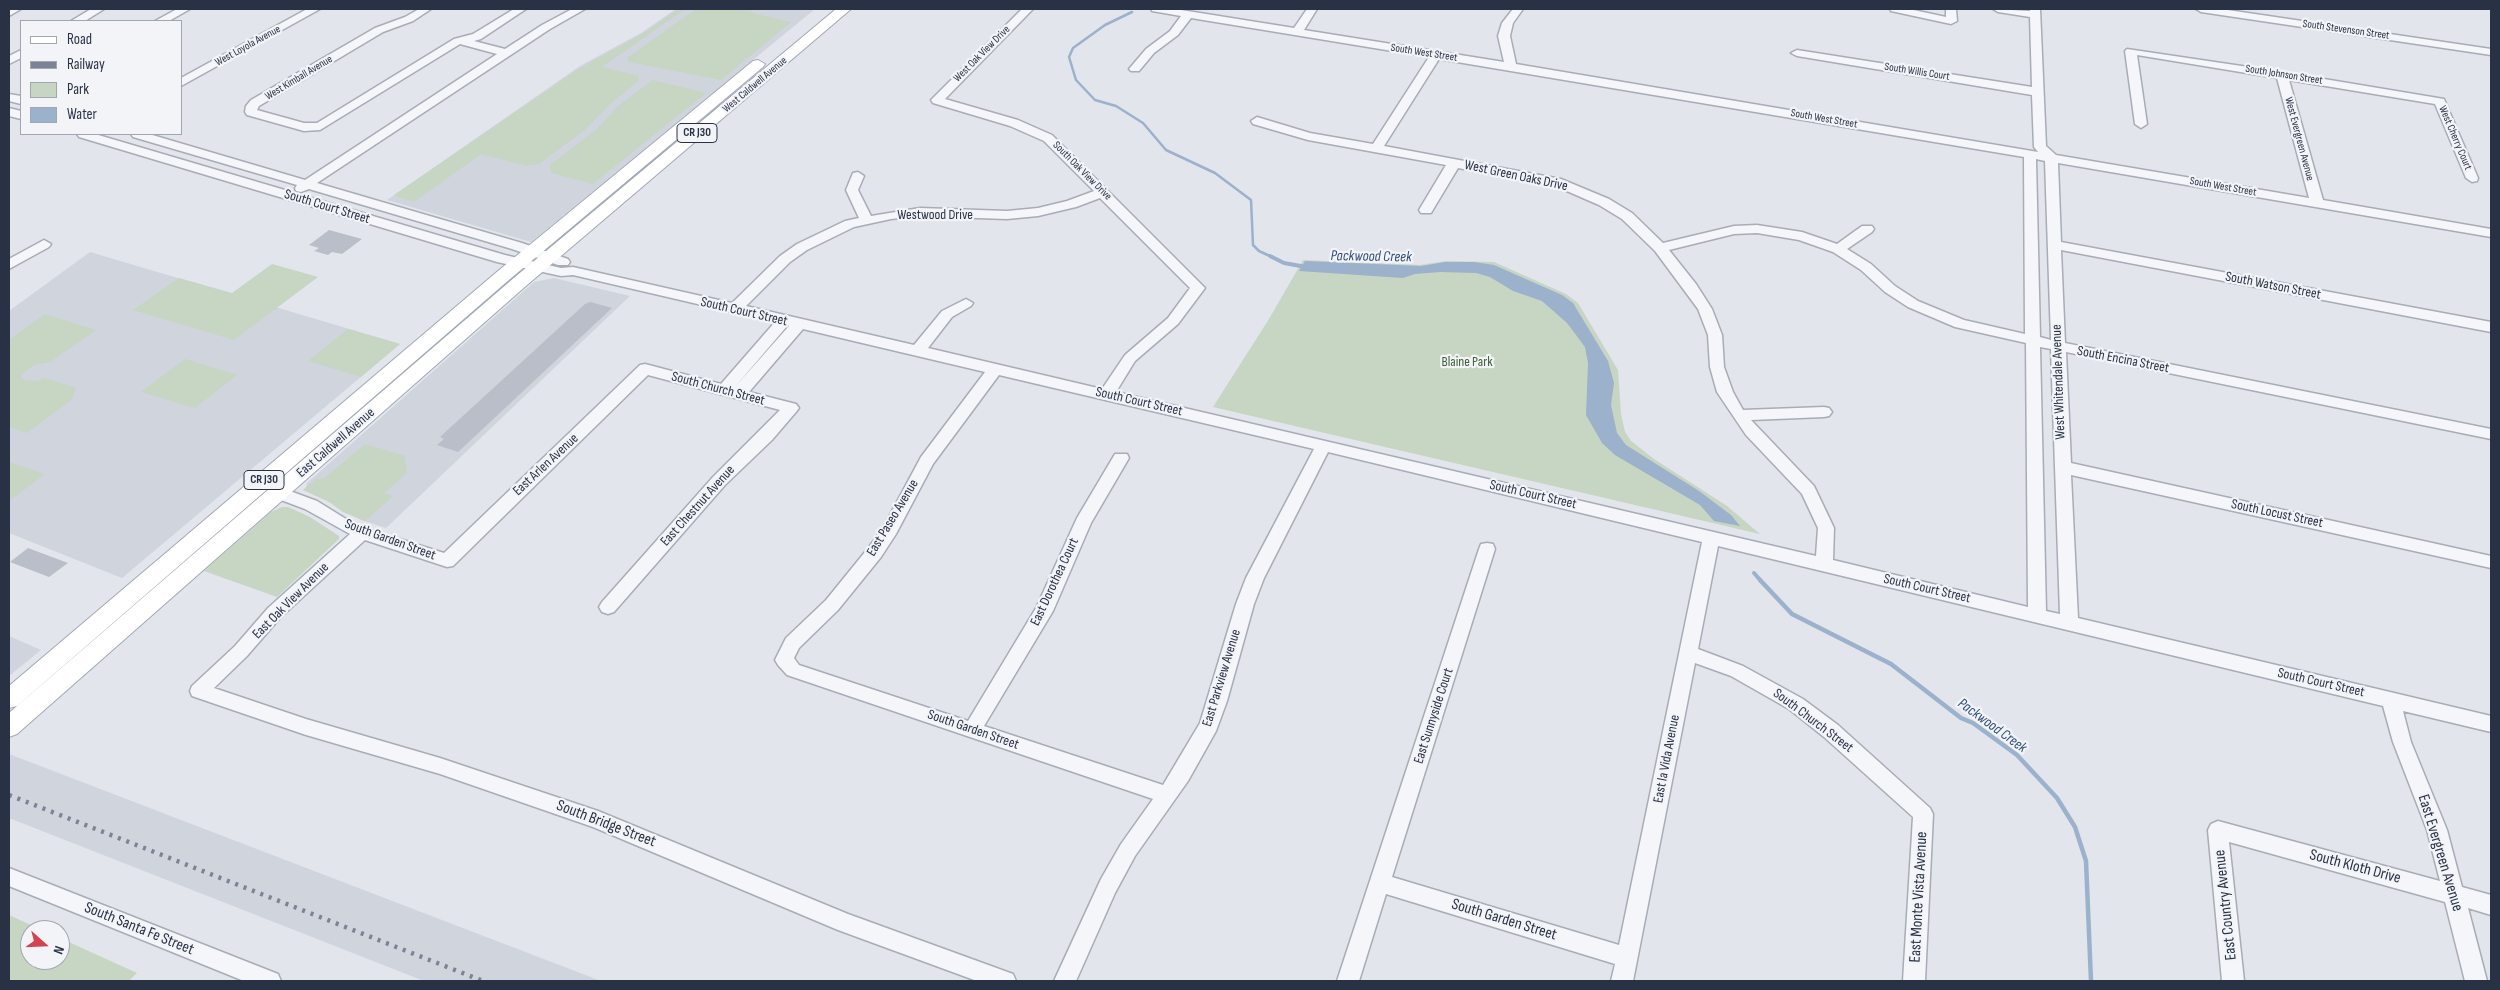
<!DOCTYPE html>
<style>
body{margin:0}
#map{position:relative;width:2500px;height:990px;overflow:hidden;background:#e2e5eb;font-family:"Sofia Sans Condensed",sans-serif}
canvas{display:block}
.frame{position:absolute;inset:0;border:10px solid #293244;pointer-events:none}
.legend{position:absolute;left:20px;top:20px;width:162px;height:115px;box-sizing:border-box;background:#f2f4f8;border:1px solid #a2a6b0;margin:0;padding:6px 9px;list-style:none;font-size:15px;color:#293244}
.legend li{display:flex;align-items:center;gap:10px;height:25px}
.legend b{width:25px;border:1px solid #a2a6b0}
.north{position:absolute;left:20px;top:920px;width:50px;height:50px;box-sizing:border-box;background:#f2f4f8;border:1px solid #a2a6b0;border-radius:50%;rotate:110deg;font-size:14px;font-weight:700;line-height:20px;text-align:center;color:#293244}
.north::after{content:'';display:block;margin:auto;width:18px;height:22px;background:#d44352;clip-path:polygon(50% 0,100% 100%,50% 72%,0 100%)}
</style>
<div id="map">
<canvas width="2500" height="990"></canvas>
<div class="frame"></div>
<ul class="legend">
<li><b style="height:6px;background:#fff"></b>Road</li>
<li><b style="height:6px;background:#7b8395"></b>Railway</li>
<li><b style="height:14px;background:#c7d5c3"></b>Park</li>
<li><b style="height:14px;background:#9cb1cc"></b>Water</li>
</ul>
<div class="north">N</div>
</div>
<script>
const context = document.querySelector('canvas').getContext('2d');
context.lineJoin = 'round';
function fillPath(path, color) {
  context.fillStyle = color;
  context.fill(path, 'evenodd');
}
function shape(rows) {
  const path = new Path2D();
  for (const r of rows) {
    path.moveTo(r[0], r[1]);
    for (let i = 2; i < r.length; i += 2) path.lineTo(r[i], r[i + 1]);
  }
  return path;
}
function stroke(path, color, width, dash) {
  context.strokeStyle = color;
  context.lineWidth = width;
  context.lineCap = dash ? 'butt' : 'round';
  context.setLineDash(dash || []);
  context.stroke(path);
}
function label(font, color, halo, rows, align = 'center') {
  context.font = font + ' "Sofia Sans Condensed",sans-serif';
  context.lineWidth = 4.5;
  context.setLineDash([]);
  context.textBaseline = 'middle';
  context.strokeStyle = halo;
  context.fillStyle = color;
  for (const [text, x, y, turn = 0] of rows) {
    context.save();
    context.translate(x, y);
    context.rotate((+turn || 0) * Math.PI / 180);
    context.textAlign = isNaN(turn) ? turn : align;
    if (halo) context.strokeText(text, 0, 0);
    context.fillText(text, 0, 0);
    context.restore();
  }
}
fillPath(shape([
 [676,9,815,9,531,242,387,200,580,66,641,33],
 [90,252,400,344,122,578,9,533,9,311],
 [554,278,630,296,386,528,361,520,325,498,306,490,307,483,534,282],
 [9,636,41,650,9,676],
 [9,754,601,981,424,981,9,818]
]), '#d0d4dd');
fillPath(shape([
 [678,9,685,9,602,67,639,76,638,81,610,104,586,129,539,164,527,166,481,154,414,202,394,195,580,68,644,33],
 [696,9,753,9,750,12,791,22,721,80,629,62,627,58],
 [653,80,706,93,593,184,551,173,550,165,597,129,618,106],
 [1303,260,1420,265,1446,261,1494,262,1566,294,1578,303,1618,370,1621,414,1625,432,1631,441,1654,459,1727,506,1760,534,1213,407,1269,319],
 [272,264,318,277,234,340,133,310,179,278,232,293],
 [45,314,96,330,50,362,34,365,22,374,21,378,24,380,37,381,44,378,76,388,71,400,27,433,9,427,9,340],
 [348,329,400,344,361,377,308,361],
 [185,359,237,375,195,408,141,392],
 [365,444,405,456,407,473,384,493,393,496,365,521,343,512,329,502,303,490,316,479,325,478],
 [9,462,45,474,9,501],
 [282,507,288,507,310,517,339,536,339,539,277,597,204,571,271,512],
 [9,915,42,930,30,930,30,960,60,960,60,938,137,973,129,981,9,981]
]), '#c7d5c3');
fillPath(shape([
 [1305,261,1421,266,1445,262,1474,262,1494,265,1562,295,1573,303,1608,361,1614,383,1611,405,1617,433,1626,445,1699,491,1731,515,1740,526,1714,521,1700,505,1615,455,1602,443,1586,415,1588,363,1585,347,1567,323,1542,301,1513,291,1490,277,1476,273,1440,272,1415,274,1403,278,1299,271]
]), '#9cb1cc');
stroke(shape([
 [1132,12,1105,25,1073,48,1069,57,1076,80,1095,100,1116,106,1143,123,1166,150,1215,173,1251,200,1253,245,1259,251,1272,257]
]), '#9cb1cc', 2.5);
stroke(shape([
 [1270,256,1284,263,1306,267],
 [1754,573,1761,581]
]), '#9cb1cc', 4);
stroke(shape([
 [1760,580,1792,614,1891,664,1961,718,1973,723,2017,755,2057,798,2075,827,2086,861,2091,981]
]), '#9cb1cc', 4.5);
fillPath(shape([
 [329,230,362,239,342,254,332,252,328,255,314,251,319,248,309,245],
 [590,302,612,308,458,452,437,445,444,439,440,437,585,304],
 [28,548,68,563,49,577,10,562]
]), '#b9bec9');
const minor = shape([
 [9,9,21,9,9,16,9,9],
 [91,9,104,9,85,21,71,21,91,9],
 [177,9,190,9,169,21,155,21,177,9],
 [307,9,320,9,181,86,181,78,307,9],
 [419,9,431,9,413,21,383,32,259,106,257,110,304,123,317,123,454,39,473,34,514,9,526,9,481,39,474,41,505,49,542,25,572,9,585,9,550,29,317,183,522,243,568,259,570,262,568,265,558,265,512,249,309,189,301,192,296,191,295,188,297,185,133,137,131,134,149,134,305,180,497,54,460,44,320,130,304,131,247,115,245,112,246,106,251,100,375,28,405,17,419,9],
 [1022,9,1033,9,945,99,1018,120,1052,135,1205,288,1178,324,1135,361,1116,392,1816,556,1818,528,1802,494,1746,435,1717,392,1710,367,1708,335,1698,309,1655,251,1622,219,1599,205,1553,185,1458,168,1431,213,1421,213,1419,210,1446,165,1308,140,1253,124,1251,121,1257,117,1310,133,1373,144,1429,57,1191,18,1178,35,1154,53,1139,71,1131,71,1129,69,1146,49,1170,31,1181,16,1152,11,1151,9,1175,9,1294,28,1307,9,1317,9,1304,30,1504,62,1498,36,1502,23,1513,9,1523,9,1513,23,1510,36,1516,64,2038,152,2034,147,2032,95,1797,56,1791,53,1797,50,2032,87,2030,17,1998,12,1993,9,2030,11,2030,9,2040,9,2046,146,2056,155,2309,198,2277,78,2137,55,2147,124,2141,128,2135,124,2125,51,2127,49,2282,72,2444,99,2478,178,2477,181,2472,182,2466,178,2435,104,2289,80,2323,200,2491,229,2491,237,2058,163,2061,242,2491,322,2491,332,2061,250,2065,343,2491,429,2491,439,2066,352,2071,463,2491,556,2491,568,2071,475,2078,618,2491,716,2491,732,2403,711,2411,742,2447,830,2462,887,2491,895,2491,915,2468,908,2487,981,2465,981,2445,902,2229,842,2244,981,2222,981,2208,830,2211,824,2218,821,2440,881,2427,830,2393,742,2383,706,1718,546,1698,649,1743,666,1803,699,1838,725,1930,808,1933,814,1925,981,1903,981,1913,817,1824,737,1789,709,1731,676,1695,663,1633,981,1611,981,1615,964,1386,894,1359,981,1337,981,1479,549,1481,544,1487,543,1493,544,1495,549,1392,877,1619,945,1702,542,1328,452,1264,578,1254,604,1227,701,1216,731,1188,781,1135,856,1115,893,1076,981,1054,981,1101,879,1121,844,1153,799,787,675,778,665,775,660,786,638,826,600,869,547,884,526,921,457,985,372,803,329,749,392,796,404,799,408,796,412,772,440,725,485,614,612,608,614,602,612,599,607,602,602,713,477,780,410,648,375,453,566,447,567,365,540,280,618,247,656,214,688,306,719,440,758,598,811,848,914,1013,974,1016,981,977,981,838,930,593,827,440,774,306,735,192,696,190,691,192,686,235,646,268,608,350,534,305,509,273,497,271,493,273,489,279,487,317,501,346,519,368,529,444,553,640,365,645,364,721,384,775,322,573,275,561,276,497,262,79,137,77,134,95,134,505,255,561,268,573,267,732,303,780,256,797,244,845,221,859,218,846,190,853,173,858,172,864,176,858,190,871,216,920,208,1007,211,1038,208,1067,201,1094,191,1044,141,1010,126,933,103,931,100,1022,9],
 [1439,59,2024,157,2025,334,1964,320,1918,301,1895,286,1871,264,1847,249,1872,232,1874,229,1872,226,1862,226,1837,244,1802,232,1757,225,1734,226,1663,243,1632,213,1609,199,1561,179,1384,146,1439,59],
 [2036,159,2045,161,2051,340,2040,337,2036,159],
 [1100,198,1190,288,1168,318,1125,355,1102,389,928,348,952,317,971,306,973,303,966,299,942,311,914,345,746,306,790,262,807,250,854,227,891,219,920,216,1007,219,1038,216,1076,207,1100,198],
 [1757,233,1799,240,1833,252,1861,270,1885,292,1908,307,1955,327,2026,343,2028,607,1833,560,1834,528,1814,486,1751,420,1824,417,1829,416,1832,412,1829,408,1824,407,1743,410,1733,392,1724,367,1722,335,1712,309,1696,284,1669,250,1734,234,1757,233],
 [788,325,789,326,734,388,788,325],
 [2040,347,2051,349,2060,614,2046,611,2040,347],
 [999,375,1314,449,1246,578,1236,604,1200,723,1163,785,984,726,1053,611,1091,523,1129,458,1127,454,1115,454,1077,518,1036,608,968,721,799,665,794,658,799,648,838,610,881,557,896,534,933,464,999,375],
 [1890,9,1909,9,1946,17,1946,9,1956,9,1957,21,1951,24,1891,11,1890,9],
 [2196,9,2221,9,2491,49,2491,55,2201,12,2196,9],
 [21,50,21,58,9,64,9,56,21,50],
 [9,94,21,96,21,104,9,101,9,94],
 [9,108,21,111,21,119,9,116,9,108],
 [44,240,51,244,49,247,9,269,9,259,44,240],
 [9,868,278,974,281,981,244,981,9,886,9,868]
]);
const major = shape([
 [836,9,851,9,527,285,17,734,9,737,9,713,515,277,836,9],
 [758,60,765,64,763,67,510,279,17,706,9,708,9,686,498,271,753,61,758,60]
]);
stroke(minor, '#a7acb6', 3);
stroke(major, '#a1a9b7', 2);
fillPath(minor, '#f5f6f9');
fillPath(major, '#fff');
stroke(shape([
 [9,795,483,981]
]), '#7b8395', 4.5, [3, 6]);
label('11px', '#293244', '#f2f4f8', [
 ["South Stevenson Street",2346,30,8],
 ["West Loyola Avenue",248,46,-29],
 ["South West Street",1424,53,9],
 ["West Oak View Drive",982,54,-45],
 ["South Willis Court",1917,72,9],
 ["South Johnson Street",2284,75,9],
 ["West Kimball Avenue",299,78,-31],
 ["West Caldwell Avenue",755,85,-40],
 ["South West Street",1824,119,10],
 ["West Cherry Court",2455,138,67],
 ["West Evergreen Avenue",2299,139,75],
 ["South Oak View Drive",1082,171,45],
 ["South West Street",2223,187,10]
]);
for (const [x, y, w] of [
 [697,133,40],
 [264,480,40]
]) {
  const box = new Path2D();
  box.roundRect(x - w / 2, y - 9.5, w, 19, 4);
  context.fillStyle = '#f2f4f8';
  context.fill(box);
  stroke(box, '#293244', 1);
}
label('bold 12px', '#293244', null, [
 ["CR J30",697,133],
 ["CR J30",264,480]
]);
label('14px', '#293244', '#f2f4f8', [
 ["West Green Oaks Drive",1516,176,12],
 ["South Court Street",327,207,17],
 ["Westwood Drive",935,215],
 ["South Watson Street",2273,286,11],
 ["South Court Street",744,312,13],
 ["South Encina Street",2123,360,11],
 ["West Whitendale Avenue",2059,382,-92],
 ["South Church Street",718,389,15],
 ["South Court Street",1139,402,13],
 ["East Caldwell Avenue",336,443,-41],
 ["East Arlen Avenue",546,465,-43],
 ["South Court Street",1533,495,13],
 ["East Chestnut Avenue",698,506,-48],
 ["South Locust Street",2277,514,12],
 ["East Paseo Avenue",893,518,-59],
 ["South Garden Street",390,540,20],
 ["East Dorothea Court",1055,582,-65],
 ["South Court Street",1927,589,13],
 ["East Oak View Avenue",291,601,-45],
 ["East Parkview Avenue",1222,678,-73],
 ["South Court Street",2321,683,13],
 ["East Sunnyside Court",1434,716,-72],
 ["South Church Street",1813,721,37],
 ["South Garden Street",973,730,19],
 ["East la Vida Avenue",1667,759,-79]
]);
label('14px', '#3c6036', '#f2f4f8', [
 ["Blaine Park",1467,362]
]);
label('italic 15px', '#314e7a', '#f2f4f8', [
 ["Packwood Creek",1371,257,1],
 ["Packwood Creek",1992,726,36]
]);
label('16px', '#293244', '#f2f4f8', [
 ["South Bridge Street",606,824,21],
 ["East Evergreen Avenue",2440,853,73],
 ["South Kloth Drive",2355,867,15],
 ["East Monte Vista Avenue",1919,897,-87],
 ["East Country Avenue",2226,905,-96],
 ["South Garden Street",1504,920,17],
 ["South Santa Fe Street",139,929,22]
]);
</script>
